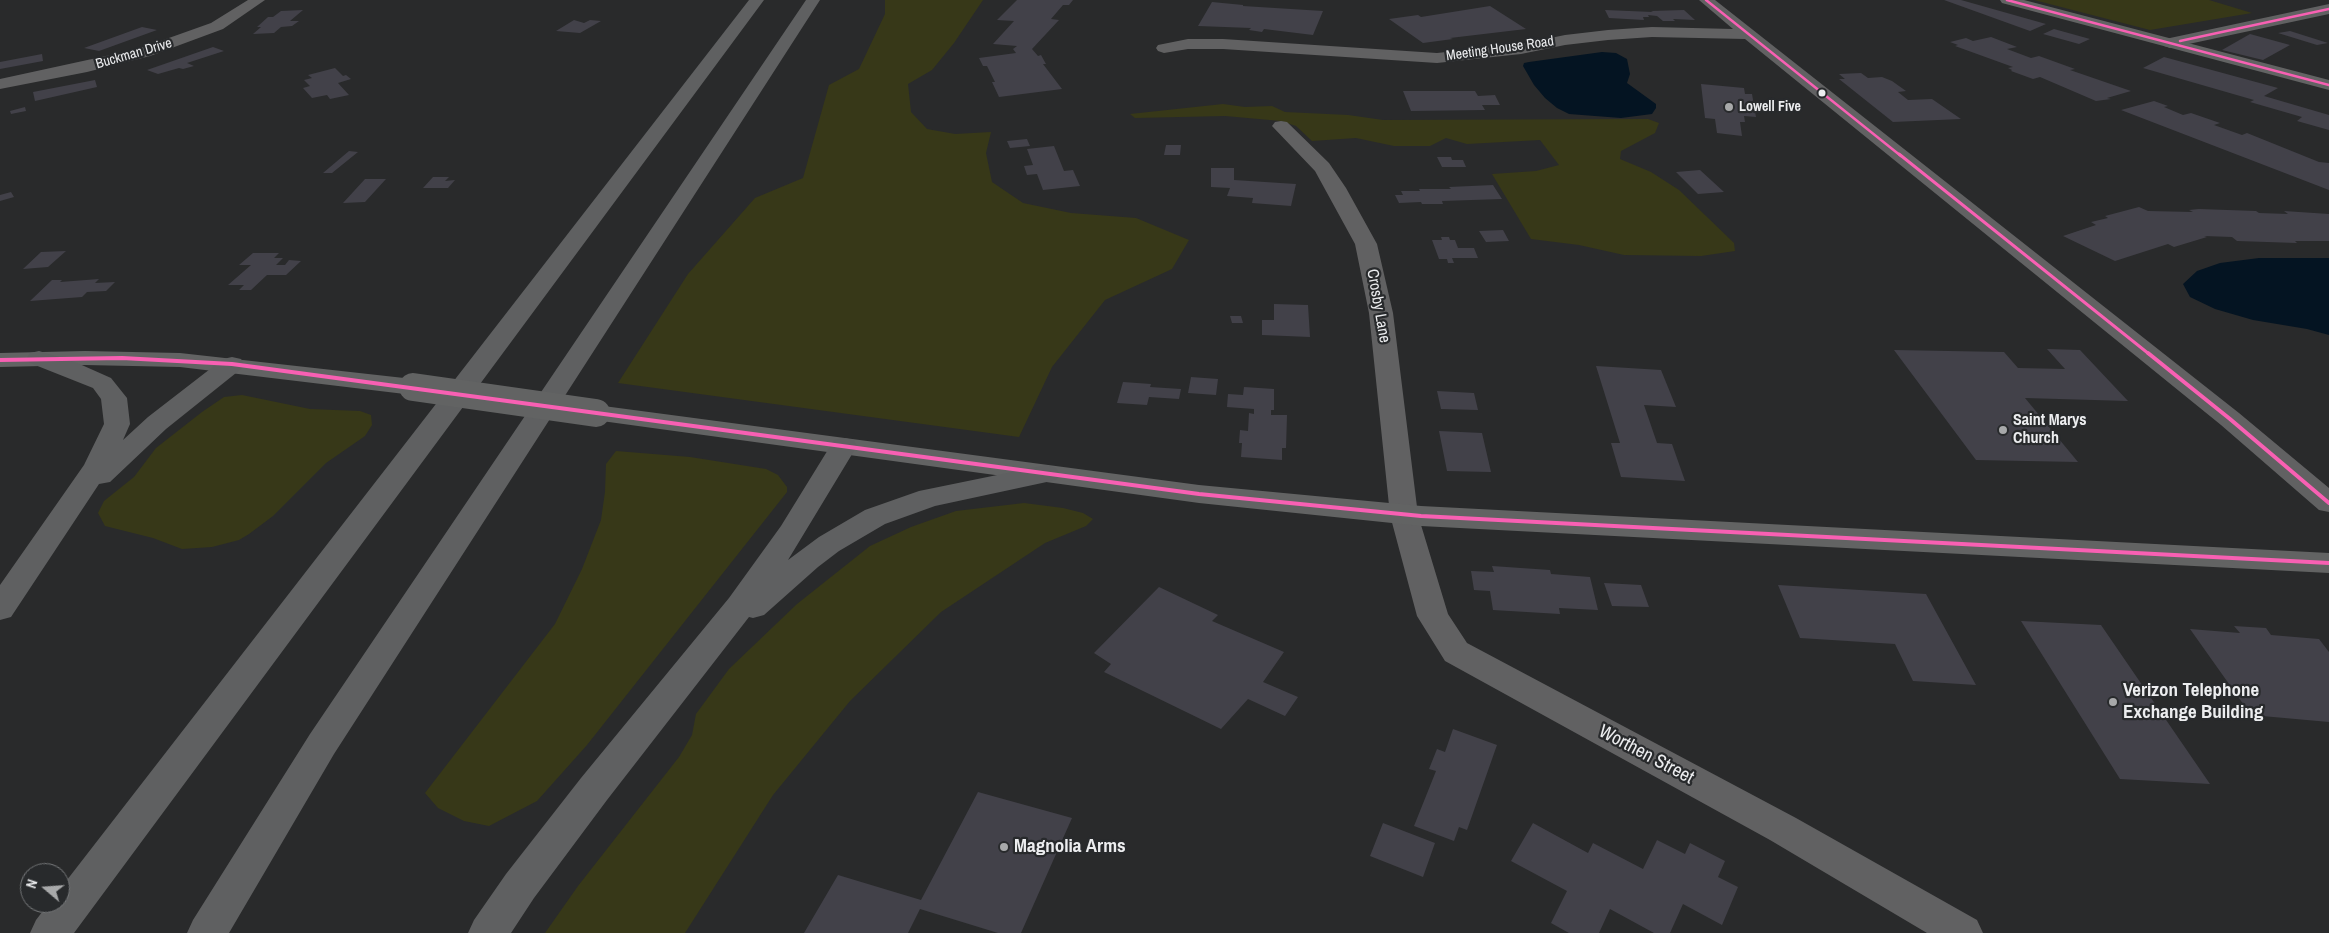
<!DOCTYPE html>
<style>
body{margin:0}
#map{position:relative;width:2329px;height:933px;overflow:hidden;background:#292a2b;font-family:"Archivo Narrow",sans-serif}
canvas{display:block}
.north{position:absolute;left:20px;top:863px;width:50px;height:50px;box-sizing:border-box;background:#282a2c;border:1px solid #76787a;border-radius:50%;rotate:288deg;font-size:14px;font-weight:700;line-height:20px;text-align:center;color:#ecedef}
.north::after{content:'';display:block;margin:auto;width:18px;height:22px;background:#a8a9aa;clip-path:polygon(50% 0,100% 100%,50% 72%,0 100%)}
</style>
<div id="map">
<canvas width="2329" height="933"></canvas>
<div class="north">N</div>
</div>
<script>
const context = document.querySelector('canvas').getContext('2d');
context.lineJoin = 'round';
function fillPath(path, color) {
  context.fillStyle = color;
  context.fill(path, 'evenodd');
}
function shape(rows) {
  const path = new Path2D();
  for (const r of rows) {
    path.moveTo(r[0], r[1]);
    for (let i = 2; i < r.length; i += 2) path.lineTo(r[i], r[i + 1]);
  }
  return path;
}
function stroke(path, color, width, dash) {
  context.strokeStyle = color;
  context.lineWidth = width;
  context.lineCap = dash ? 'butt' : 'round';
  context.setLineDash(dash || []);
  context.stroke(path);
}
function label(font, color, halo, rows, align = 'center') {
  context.font = font + ' "Archivo Narrow",sans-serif';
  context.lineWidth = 4.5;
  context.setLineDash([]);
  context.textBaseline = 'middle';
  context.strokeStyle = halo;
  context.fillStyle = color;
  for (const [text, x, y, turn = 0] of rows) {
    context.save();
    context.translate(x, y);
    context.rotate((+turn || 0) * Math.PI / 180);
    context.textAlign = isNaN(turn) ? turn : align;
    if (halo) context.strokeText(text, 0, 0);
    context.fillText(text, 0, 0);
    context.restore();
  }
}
fillPath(shape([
 [885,0,983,0,954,43,932,70,908,84,911,112,927,129,955,134,991,132,986,153,992,182,1023,203,1071,213,1136,218,1189,240,1172,269,1105,300,1052,367,1019,437,618,383,688,274,755,198,803,178,829,85,859,69,885,14],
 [2034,0,2209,0,2252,13,2150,30],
 [1223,104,1245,107,1272,106,1285,112,1348,115,1383,120,1648,119,1659,123,1655,133,1621,151,1620,159,1651,172,1679,190,1734,243,1735,251,1701,256,1624,255,1579,245,1531,239,1492,174,1536,171,1559,165,1540,140,1467,144,1446,138,1430,146,1394,146,1356,138,1312,141,1296,126,1281,121,1225,116,1135,118,1130,114],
 [242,395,310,409,360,411,371,415,372,425,365,436,326,463,273,516,249,534,239,540,212,547,182,549,153,538,105,526,98,513,104,501,134,477,156,448,202,412,224,397],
 [616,451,690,457,766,469,778,475,787,487,787,492,587,745,537,801,489,826,464,821,438,808,425,793,555,624,582,569,601,520,605,492,606,464],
 [1024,503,1063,508,1083,513,1093,519,1086,526,1045,543,941,612,850,701,773,795,685,933,545,933,578,886,679,757,692,735,696,714,729,669,797,604,870,546,911,527,956,511]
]), '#373818');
fillPath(shape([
 [1602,52,1616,53,1627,59,1630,74,1627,83,1656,104,1656,108,1652,114,1621,118,1569,114,1557,108,1545,98,1534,85,1523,66,1524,63,1529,62],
 [2259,258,2329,258,2329,335,2307,329,2253,320,2215,309,2190,297,2183,284,2197,271,2220,263]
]), '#041422');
fillPath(shape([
 [1017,0,1073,0,1069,5,1063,5,1051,19,1059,20,1032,49,1038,56,1041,55,1046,64,1043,64,1062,89,999,97,992,82,995,82,987,66,983,66,979,58,1016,53,1013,49,1017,46,993,44,1014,21,997,20],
 [1944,0,1961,0,2046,24,2030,31],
 [1212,2,1243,5,1243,6,1323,11,1313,35,1264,29,1262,32,1249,30,1251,28,1198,26],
 [1490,6,1526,29,1450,38,1453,39,1423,43,1389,19,1418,15,1421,17],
 [303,10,290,21,299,21,292,26,281,27,274,33,253,34,261,27,257,27,268,17,273,17,281,11],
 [1605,10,1653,12,1651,11,1684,10,1695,20,1673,19,1675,21,1663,21,1657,16,1648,15,1649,17,1643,17,1644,20,1609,18],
 [574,20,584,23,590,20,601,21,580,33,556,31],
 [142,27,157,30,99,51,84,48],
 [2054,29,2090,39,2079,44,2043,34],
 [2290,31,2328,43,2317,45,2278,33],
 [2250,34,2290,45,2263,60,2222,50],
 [1991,37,2017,47,2007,49,2031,58,2039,56,2075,69,2070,70,2131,91,2107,98,2111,99,2096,101,2040,77,2033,79,2011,71,2012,70,2008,68,2013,67,1955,46,1958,45,1950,42,1966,38,1973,41],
 [213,47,224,51,187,63,194,66,183,69,179,68,158,74,147,70],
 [42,54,43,61,0,69,0,62],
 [2164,57,2278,88,2264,96,2329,115,2329,130,2297,121,2302,117,2250,102,2254,100,2143,68],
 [335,68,343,76,346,75,351,79,338,83,349,95,330,99,327,95,312,98,303,88,310,86,304,80,312,78,308,75],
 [1861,73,1868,78,1882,77,1892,81,1906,91,1898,92,1908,100,1932,99,1961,119,1893,122,1839,79,1845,79,1839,74],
 [95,80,97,87,35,101,33,92],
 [1701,84,1744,88,1745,94,1752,94,1756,117,1744,116,1745,122,1740,122,1742,136,1717,133,1715,119,1705,118],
 [1403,91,1475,91,1478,96,1495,95,1500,105,1482,105,1485,110,1411,111],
 [2154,101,2168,106,2164,107,2183,115,2191,113,2220,123,2214,125,2242,135,2247,133,2319,162,2329,163,2329,190,2121,110],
 [25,107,26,111,11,114,10,111],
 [1027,139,1030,146,1010,148,1007,141],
 [1166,145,1181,145,1180,155,1164,155],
 [1054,146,1064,171,1073,170,1080,186,1043,190,1037,174,1027,175,1024,166,1033,165,1027,149],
 [349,151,358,152,332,173,323,173],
 [1437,157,1451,157,1452,160,1463,160,1466,167,1442,167],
 [1211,168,1234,168,1234,180,1296,184,1291,206,1252,203,1253,198,1227,196,1230,188,1211,187],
 [1700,170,1724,192,1698,194,1676,172],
 [433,177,449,177,445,181,455,180,448,188,423,188],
 [365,179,386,179,365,202,343,203],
 [1493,185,1502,199,1442,201,1443,204,1422,204,1421,202,1399,203,1395,195,1403,195,1401,191,1420,191,1419,189,1451,189,1449,187],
 [11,192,14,197,0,201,0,195],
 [2139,207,2148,211,2193,212,2189,210,2199,209,2256,211,2259,213,2288,214,2284,211,2329,214,2329,241,2295,241,2297,243,2237,241,2232,237,2204,236,2207,237,2174,247,2168,244,2115,261,2063,236,2096,225,2091,222,2108,218,2105,216],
 [1503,230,1509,241,1486,242,1479,231],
 [1441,237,1449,237,1450,240,1455,240,1458,248,1474,248,1478,258,1452,258,1454,263,1448,263,1447,259,1439,259,1432,240,1442,240],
 [66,251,48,267,23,269,41,252],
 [253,253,279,253,274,258,283,258,276,265,285,265,289,260,301,261,286,275,267,275,251,290,239,290,244,285,228,285,251,265,239,265],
 [99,279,95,283,115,282,106,291,87,292,82,297,30,301,52,280,62,280,60,282],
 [1274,304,1308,305,1310,337,1262,335,1262,320,1274,320],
 [1230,316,1241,316,1243,323,1232,323],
 [2047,349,2080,350,2128,401,2025,398,2078,462,1976,460,1894,350,2004,352,2018,368,2065,369],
 [1596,366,1661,370,1676,407,1644,405,1657,443,1672,444,1685,481,1621,477,1611,443,1620,443],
 [1191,377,1218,379,1216,395,1188,393],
 [1123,382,1151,384,1150,387,1181,389,1179,399,1149,397,1147,405,1117,403],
 [1244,387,1274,389,1274,410,1271,410,1271,415,1287,415,1286,448,1282,448,1282,460,1241,457,1242,443,1239,443,1240,430,1248,431,1249,413,1254,414,1254,409,1227,407,1228,394,1243,395],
 [1437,391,1474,393,1478,410,1441,409],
 [1439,431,1482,433,1491,472,1447,471],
 [1492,566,1550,570,1551,574,1590,577,1598,610,1559,608,1560,614,1493,610,1490,591,1474,590,1471,571,1494,572],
 [1604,583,1641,585,1649,607,1612,606],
 [1778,585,1926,594,1976,685,1913,681,1895,644,1800,638],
 [1159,587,1218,615,1212,621,1284,652,1263,682,1298,697,1285,716,1248,699,1221,729,1104,672,1111,664,1094,653],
 [2021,621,2101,625,2210,784,2120,779],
 [2234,626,2266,628,2271,635,2319,639,2329,652,2329,722,2251,715,2190,629,2240,633],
 [1453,729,1497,745,1467,830,1459,827,1454,841,1414,826,1436,771,1429,769,1437,749,1445,752],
 [978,792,1072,818,1021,933,998,933,920,909,908,933,804,933,838,875,921,900],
 [1383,823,1435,843,1423,877,1370,856],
 [1533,823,1588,853,1593,843,1643,869,1657,840,1685,854,1690,843,1725,861,1718,877,1738,887,1722,925,1683,904,1670,933,1654,933,1610,909,1599,933,1569,933,1551,923,1567,891,1511,861]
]), '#424149');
fillPath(shape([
 [248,0,265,0,223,29,150,56,87,72,0,89,0,79,138,49,211,23,248,0],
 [1699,0,1715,0,2239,413,2329,488,2329,512,2319,510,2221,425,1745,39,1652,37,1608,40,1565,45,1521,54,1437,63,1223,49,1188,49,1164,53,1158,51,1156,48,1158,45,1188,39,1223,39,1437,53,1521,44,1565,35,1608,30,1652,27,1733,29,1699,0],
 [2329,4,2329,14,2170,48,2164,46,2162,43,2164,40,2170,38,2329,4],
 [1281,121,1287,122,1329,163,1346,188,1377,244,1393,313,1418,515,1448,614,1467,643,1796,818,1977,920,1983,933,1927,933,1770,840,1445,661,1417,616,1390,515,1369,313,1355,244,1315,171,1272,126,1275,122,1281,121]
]), '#616162');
fillPath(shape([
 [2000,0,2024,0,2329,80,2329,90,2002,3,2000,0],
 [85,351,180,353,413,379,422,382,426,387,422,392,413,395,180,367,85,365,0,367,0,353,85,351],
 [596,405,1199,485,1421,506,2329,553,2329,573,1421,526,1199,503,587,419,583,413,587,407,596,405]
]), '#626363');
fillPath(shape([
 [749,0,764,0,74,933,30,933,36,920,49,903,60,903,60,889,749,0],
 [806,0,820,0,334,754,229,933,187,933,193,920,310,734,806,0],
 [39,351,75,362,111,378,127,398,130,424,123,440,148,417,223,359,232,357,241,359,244,364,241,369,166,429,110,482,99,484,11,617,0,620,0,585,84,465,104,424,101,399,93,388,30,363,27,358,30,353,39,351],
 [844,438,854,440,857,446,788,560,819,537,865,510,919,491,1046,465,1056,468,1060,474,1056,480,935,506,885,524,839,551,818,567,764,615,753,618,749,617,607,800,534,898,511,933,468,933,474,920,506,874,581,778,729,598,781,526,834,440,844,438]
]), '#5f6061');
stroke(shape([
 [413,387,596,413]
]), '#626363', 28);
stroke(shape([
 [1706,0,1901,156],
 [2007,0,2329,85],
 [2180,41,2329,9]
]), '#f860b3', 2.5);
stroke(shape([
 [1899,154,2149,354]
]), '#f860b3', 3);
stroke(shape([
 [2148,353,2230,419,2329,503],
 [0,360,122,358,232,364,1199,494,1421,516,2329,563]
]), '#f860b3', 4);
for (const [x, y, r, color] of [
 [1822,93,4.5,"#ecedef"],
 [1729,107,5,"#a8a9aa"],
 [2003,430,5,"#a8a9aa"],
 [2113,702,5,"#a8a9aa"],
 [1004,847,5,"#a8a9aa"]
]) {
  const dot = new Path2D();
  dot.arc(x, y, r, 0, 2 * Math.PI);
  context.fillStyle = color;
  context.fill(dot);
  stroke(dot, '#282a2c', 2);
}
label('14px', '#ecedef', '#282a2c', [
 ["Meeting House Road",1500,49,-8],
 ["Buckman Drive",134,54,-16]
]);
label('bold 14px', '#ecedef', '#282a2c', [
 ["Lowell Five",1739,107]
], 'left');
label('16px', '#ecedef', '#282a2c', [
 ["Crosby Lane",1378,306,80]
]);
label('bold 16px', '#ecedef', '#282a2c', [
 ["Saint Marys",2013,421],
 ["Church",2013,439]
], 'left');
label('bold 19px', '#ecedef', '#282a2c', [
 ["Verizon Telephone",2123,691],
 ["Exchange Building",2123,713],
 ["Magnolia Arms",1014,847]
], 'left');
label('19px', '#ecedef', '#282a2c', [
 ["Worthen Street",1646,755,28]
]);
</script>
